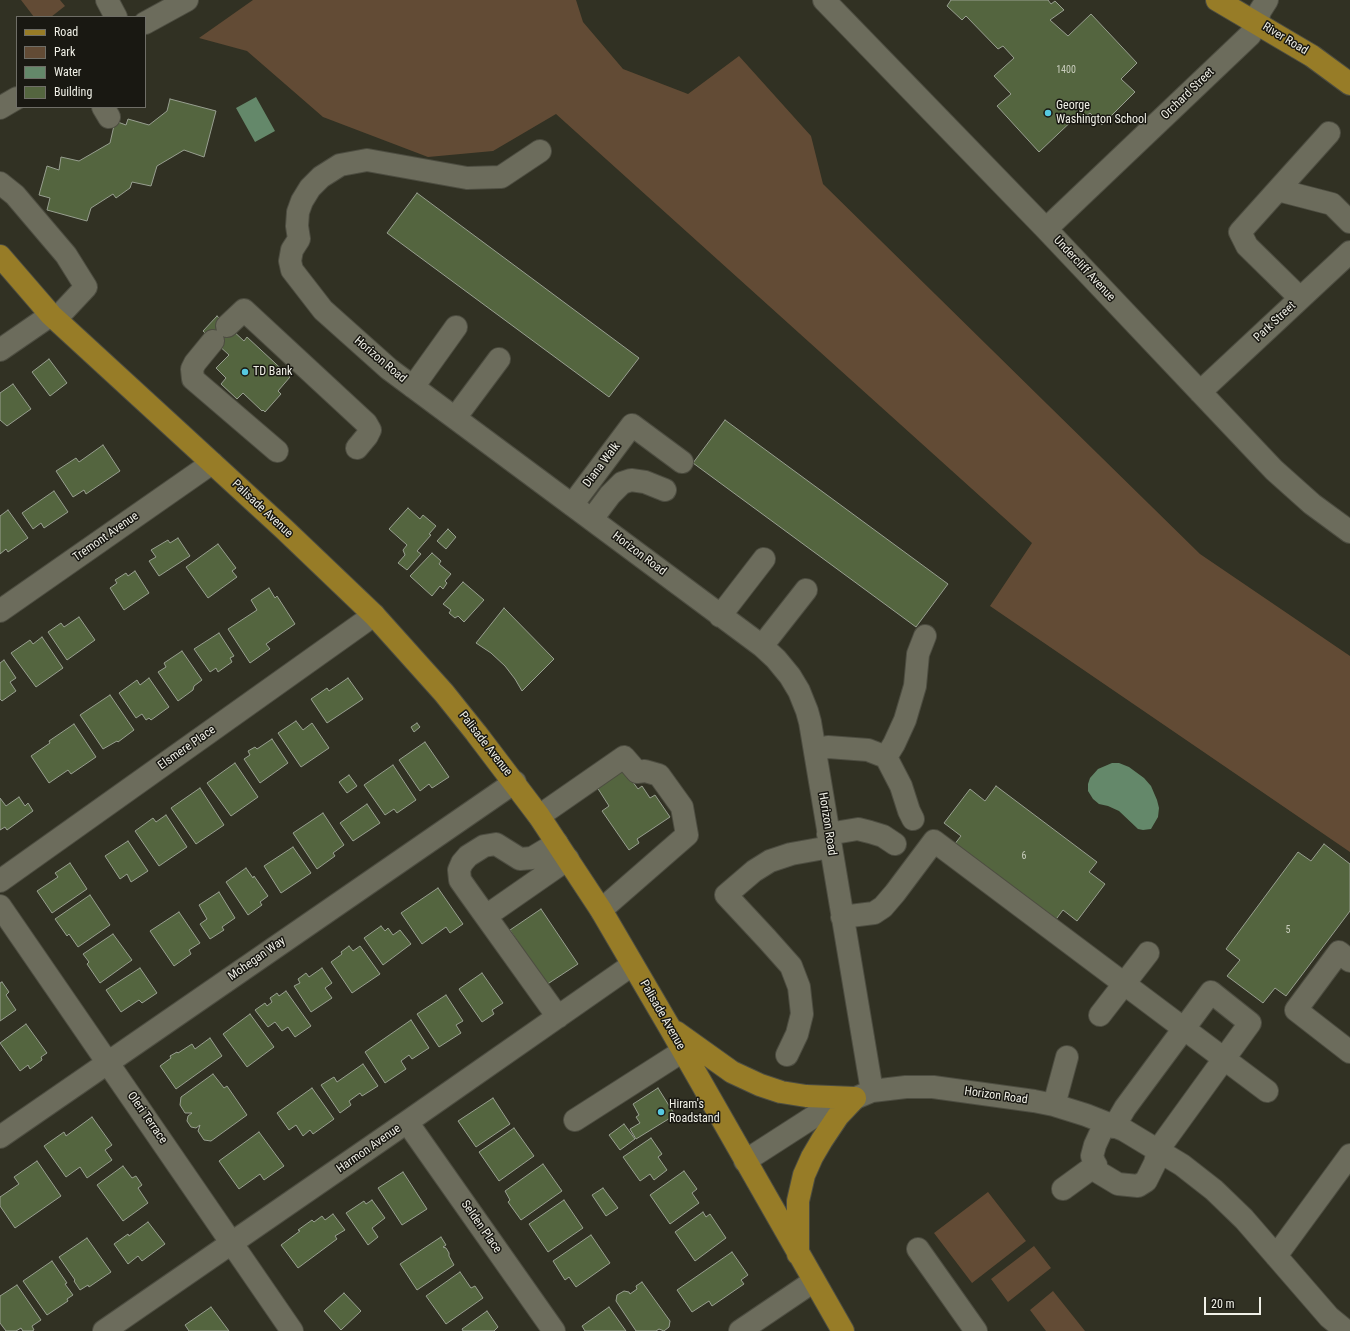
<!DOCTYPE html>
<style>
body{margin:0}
#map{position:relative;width:1350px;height:1331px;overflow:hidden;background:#313123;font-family:"Roboto Condensed",sans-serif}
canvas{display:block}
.legend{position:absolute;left:16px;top:16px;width:130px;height:92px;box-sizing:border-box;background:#191812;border:1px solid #6f6e67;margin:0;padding:5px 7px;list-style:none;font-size:12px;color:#f0f0e7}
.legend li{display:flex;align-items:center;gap:8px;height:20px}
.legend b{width:20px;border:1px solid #6f6e67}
.scale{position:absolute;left:1204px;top:1297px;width:57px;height:18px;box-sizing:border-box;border:2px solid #f0f0e7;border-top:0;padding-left:5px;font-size:12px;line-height:14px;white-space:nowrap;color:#f0f0e7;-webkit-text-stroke:3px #191812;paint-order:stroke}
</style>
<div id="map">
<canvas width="1350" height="1331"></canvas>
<ul class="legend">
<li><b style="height:5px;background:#977c27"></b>Road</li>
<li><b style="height:11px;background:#624b35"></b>Park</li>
<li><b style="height:11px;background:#64886a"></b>Water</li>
<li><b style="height:11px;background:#54653f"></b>Building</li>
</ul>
<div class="scale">20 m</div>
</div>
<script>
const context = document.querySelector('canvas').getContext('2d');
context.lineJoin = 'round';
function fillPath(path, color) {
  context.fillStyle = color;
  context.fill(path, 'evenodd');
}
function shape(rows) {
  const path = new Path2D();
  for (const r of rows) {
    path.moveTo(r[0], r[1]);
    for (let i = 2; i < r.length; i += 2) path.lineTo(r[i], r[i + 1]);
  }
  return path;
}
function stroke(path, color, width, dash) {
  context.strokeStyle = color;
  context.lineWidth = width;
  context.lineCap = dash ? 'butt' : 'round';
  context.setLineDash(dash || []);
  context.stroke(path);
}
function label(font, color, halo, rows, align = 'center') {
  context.font = font + ' "Roboto Condensed",sans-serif';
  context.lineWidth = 3;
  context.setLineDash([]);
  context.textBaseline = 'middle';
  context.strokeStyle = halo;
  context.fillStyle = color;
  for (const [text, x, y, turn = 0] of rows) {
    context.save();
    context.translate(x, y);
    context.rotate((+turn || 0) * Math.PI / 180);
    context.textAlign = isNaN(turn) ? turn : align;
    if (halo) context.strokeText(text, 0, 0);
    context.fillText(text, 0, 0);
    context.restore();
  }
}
fillPath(shape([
 [21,0,60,0,65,6,51,17,34,17],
 [253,0,576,0,583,22,623,69,688,94,739,56,811,136,823,184,1047,404,1200,554,1350,656,1350,852,990,606,1032,543,556,114,493,151,428,157,323,117,247,51,199,38],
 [988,1192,1026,1241,972,1283,934,1233],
 [1034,1246,1051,1268,1008,1302,991,1279],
 [1053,1291,1085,1331,1046,1331,1030,1310]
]), '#624b35');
fillPath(shape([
 [256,97,275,131,255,142,236,108],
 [1112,763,1119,763,1129,767,1144,778,1151,786,1157,800,1159,808,1158,817,1151,829,1143,830,1138,829,1119,811,1108,806,1099,804,1093,799,1088,791,1088,784,1090,778,1098,769]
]), '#64886a');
const building = shape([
 [951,0,1048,0,1051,4,1055,1,1064,10,1050,20,1068,36,1091,14,1137,63,1121,79,1135,92,1102,125,1090,113,1081,120,1078,115,1039,152,997,106,1011,94,994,76,1014,58,1003,46,998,49,966,16,962,20,947,6,951,0],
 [170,99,216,111,204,157,184,150,157,166,151,186,132,182,130,188,116,198,113,194,91,208,87,221,47,210,50,198,39,195,47,166,59,170,61,157,79,161,110,143,115,121,126,125,128,119,149,125,167,111,170,99],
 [417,193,639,358,609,397,387,233,417,193],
 [217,316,244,341,247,337,290,377,278,391,281,394,265,412,263,410,262,411,243,393,237,399,221,384,226,378,216,368,229,355,203,331,217,316],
 [49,359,67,383,50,396,32,372,49,359],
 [13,384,31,409,7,426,0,420,0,393,13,384],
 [725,420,948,584,916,627,693,463,725,420],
 [103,445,120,471,86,494,84,490,73,497,56,471,76,458,79,462,103,445],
 [54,491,68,512,44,528,41,523,33,529,22,513,54,491],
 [408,508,420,519,423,515,436,526,429,534,431,535,417,551,421,554,407,570,398,563,405,555,403,550,407,545,389,529,408,508],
 [8,510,28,538,8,552,6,549,0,554,0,516,8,510],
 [448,529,456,537,446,549,437,541,448,529],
 [178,538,190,556,159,576,149,561,156,557,151,550,168,540,170,543,178,538],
 [218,544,236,568,232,571,237,577,208,598,186,567,218,544],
 [432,553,441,561,439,564,451,574,445,581,447,583,443,589,440,586,432,596,410,576,432,553],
 [135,571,149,593,124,610,110,588,117,583,115,580,126,573,128,576,135,571],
 [463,582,484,600,464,622,458,616,455,618,449,613,451,610,443,604,463,582],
 [269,588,275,598,277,596,295,624,266,644,270,649,250,663,228,629,257,610,251,600,269,588],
 [504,608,554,659,522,691,515,679,505,666,491,653,476,643,504,608],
 [79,617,95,640,67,660,48,632,61,623,64,627,79,617],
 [219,633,234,656,230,658,232,662,218,672,216,668,210,672,194,649,219,633],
 [42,637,63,668,36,687,11,653,30,640,33,644,42,637],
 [182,651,202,680,194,686,193,690,178,701,158,672,166,667,164,663,182,651],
 [4,660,16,678,10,682,16,691,2,701,0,699,0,663,4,660],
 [149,678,169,707,151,720,149,718,146,720,142,714,136,718,119,693,137,680,140,685,149,678],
 [348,678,363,699,327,723,311,699,327,688,329,691,348,678],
 [110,695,134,730,118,742,117,741,103,749,80,715,110,695],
 [296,721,303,730,312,723,329,748,301,767,278,733,296,721],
 [417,723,420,727,414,732,411,727,417,723],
 [74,724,96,757,71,774,68,770,49,783,31,756,50,743,49,741,74,724],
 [272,739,288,763,260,783,244,759,250,755,248,751,255,747,257,749,272,739],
 [425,742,449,777,432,788,429,784,420,791,399,760,425,742],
 [235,763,258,797,231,816,207,783,235,763],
 [393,765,416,800,397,813,394,809,385,815,364,785,393,765],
 [621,766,638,789,642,786,650,798,655,795,670,817,637,839,639,843,629,850,602,811,609,806,595,784,621,766],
 [349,775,357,786,347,793,339,782,349,775],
 [996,786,1097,862,1089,872,1105,884,1077,921,1063,910,1051,926,950,850,961,836,944,823,970,789,985,801,996,786],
 [200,788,224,825,196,844,171,808,200,788],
 [19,797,25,806,28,803,33,811,7,830,5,827,0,830,0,798,6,806,19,797],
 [367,804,380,823,353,841,340,823,367,804],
 [323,813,344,845,333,853,335,856,317,869,293,833,323,813],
 [166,815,187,847,159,866,135,831,153,818,156,822,166,815],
 [128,841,148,871,131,882,127,874,120,879,105,856,128,841],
 [1324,844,1350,864,1350,911,1286,996,1275,988,1263,1003,1227,976,1240,960,1226,949,1298,852,1311,861,1324,844],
 [293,847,311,873,281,893,264,866,293,847],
 [70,863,87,889,52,913,37,891,58,877,55,873,70,863],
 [246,868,253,878,254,876,268,896,260,902,262,905,248,915,226,882,246,868],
 [438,888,463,924,450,933,446,927,422,944,401,913,438,888],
 [219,892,235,918,222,927,224,930,210,939,200,924,207,919,199,905,219,892],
 [90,895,110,925,78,947,69,934,67,936,55,919,90,895],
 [541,909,578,964,546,985,510,930,541,909],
 [179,912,200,943,189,950,191,954,174,966,150,931,179,912],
 [381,926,385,931,388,928,393,935,400,930,411,944,383,965,364,938,381,926],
 [113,934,132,960,100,983,87,964,89,962,83,954,113,934],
 [349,946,353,951,360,946,380,974,352,993,331,962,342,954,341,952,349,946],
 [140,968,157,993,142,1003,139,1000,121,1012,106,990,140,968],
 [322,968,332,983,325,988,332,998,311,1012,294,986,300,983,298,979,306,973,309,977,322,968],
 [482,973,503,1003,492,1010,494,1014,482,1022,459,989,482,973],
 [2,982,9,992,6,995,16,1010,0,1021,0,983,2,982],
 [286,991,311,1026,295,1037,288,1027,282,1031,275,1022,268,1027,255,1010,265,1003,267,1006,272,1002,270,998,277,993,279,996,286,991],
 [446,995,463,1021,456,1025,461,1033,439,1047,417,1014,446,995],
 [250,1014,274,1047,247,1067,223,1034,250,1014],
 [411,1020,429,1048,412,1059,409,1055,401,1061,406,1069,385,1083,365,1052,411,1020],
 [26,1024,47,1053,41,1057,42,1060,30,1069,28,1065,20,1071,0,1043,26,1024],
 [210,1038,222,1056,176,1089,160,1066,171,1058,170,1056,177,1052,178,1053,192,1044,195,1049,210,1038],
 [363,1064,378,1086,362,1096,360,1093,349,1101,351,1105,340,1113,321,1085,334,1077,337,1082,363,1064],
 [213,1074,224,1088,227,1086,247,1115,211,1141,204,1140,198,1131,200,1125,196,1128,191,1127,187,1121,188,1116,192,1113,185,1113,180,1105,181,1097,213,1074],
 [312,1088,334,1119,313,1134,310,1130,303,1136,296,1125,289,1130,277,1113,312,1088],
 [658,1088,675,1115,636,1139,630,1129,640,1123,636,1117,639,1115,633,1104,658,1088],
 [493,1098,510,1124,476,1147,458,1121,493,1098],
 [92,1117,112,1145,105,1150,112,1160,87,1178,80,1167,66,1177,44,1146,64,1132,66,1136,92,1117],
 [624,1124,635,1139,620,1150,609,1135,624,1124],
 [514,1128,534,1156,499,1181,479,1152,514,1128],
 [259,1132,284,1166,264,1180,260,1174,239,1189,219,1161,259,1132],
 [651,1138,662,1154,658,1157,667,1170,654,1180,650,1174,640,1181,623,1157,651,1138],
 [37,1161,61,1196,15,1228,0,1206,0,1197,19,1184,14,1177,37,1161],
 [543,1164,562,1191,521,1220,508,1202,510,1200,505,1191,543,1164],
 [123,1166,132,1178,136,1176,142,1185,138,1188,148,1203,123,1221,97,1185,123,1166],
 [684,1171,697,1189,692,1193,699,1203,670,1224,650,1195,684,1171],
 [403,1172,427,1209,402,1225,378,1188,403,1172],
 [603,1188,618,1208,606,1216,592,1195,603,1188],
 [372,1200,385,1218,372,1228,378,1237,368,1245,346,1213,364,1201,366,1204,372,1200],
 [564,1200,583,1228,548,1252,529,1224,564,1200],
 [703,1212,706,1217,710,1214,726,1238,695,1261,675,1232,703,1212],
 [333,1214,345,1230,335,1236,337,1239,298,1268,281,1245,300,1231,298,1230,312,1220,314,1222,322,1216,325,1220,333,1214],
 [148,1222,165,1244,142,1261,138,1256,128,1264,114,1244,128,1234,129,1236,148,1222],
 [591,1235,610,1263,576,1287,569,1277,565,1280,553,1261,591,1235],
 [441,1237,446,1245,443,1247,446,1248,449,1253,449,1256,454,1265,417,1290,400,1264,441,1237],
 [87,1238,111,1272,89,1287,88,1285,80,1290,74,1281,75,1280,59,1257,87,1238],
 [732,1252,748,1275,741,1280,744,1284,712,1306,709,1301,692,1312,677,1290,732,1252],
 [52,1261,67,1283,65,1284,73,1295,67,1299,68,1301,47,1315,23,1281,52,1261],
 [460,1272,471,1288,475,1286,483,1298,446,1324,426,1296,460,1272],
 [642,1282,670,1321,669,1327,664,1331,659,1329,656,1331,636,1331,616,1301,617,1295,624,1291,629,1292,630,1294,637,1289,636,1286,642,1282],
 [17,1285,41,1320,32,1326,34,1330,32,1331,23,1331,21,1328,16,1331,6,1331,0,1323,0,1296,17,1285],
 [344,1293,361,1311,341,1330,324,1311,344,1293],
 [211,1307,229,1331,189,1331,185,1325,211,1307],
 [609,1307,626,1331,585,1331,582,1326,609,1307],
 [487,1311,498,1327,494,1331,463,1331,462,1329,487,1311]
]);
fillPath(building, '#54653f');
stroke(building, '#989f90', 1);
const minor = shape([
 [107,0,116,17],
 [824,0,1046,229,1274,470,1312,504,1350,532],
 [145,23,187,0],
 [103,107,109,117],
 [0,108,17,98],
 [540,151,501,177,467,178,367,160,340,165,321,177,310,188,302,201,298,212,297,226,299,239,292,250,290,261,292,270,323,310,389,369,762,646,776,659,790,676,799,691,807,711,810,722,872,1091],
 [0,183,15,195,66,255,86,287,56,319],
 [1278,190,1332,204,1350,222],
 [1046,229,1250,35,1257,22,1260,11,1267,0],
 [1300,298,1247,246,1240,232,1329,133],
 [227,326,244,310,366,423,370,430,367,436,357,448],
 [213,341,195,363,192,369,193,379,277,451],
 [0,350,51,315],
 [413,387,456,327],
 [1200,392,1350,252],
 [455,418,499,359],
 [572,505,632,425,682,462],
 [592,519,610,495,622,483,631,480,645,482,665,490],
 [0,611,212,463],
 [720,616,764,559],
 [762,646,806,590],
 [815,750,828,747,868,750,886,757,901,786,909,811,913,819],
 [886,757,894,744,905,720,915,686,918,654,925,636],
 [539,816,624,757,637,772,645,771,659,775,682,807,687,835,601,910],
 [828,834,858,829,870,832,883,836,895,844],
 [557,843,532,858,520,859,496,844,484,846,468,856,462,863,459,870,460,880,467,890,558,1017],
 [0,881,374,615],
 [0,906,292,1331],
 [486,916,568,859],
 [842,917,874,913,883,907,895,893,934,841,1267,1091],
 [1350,961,1339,952,1296,1010,1350,1052],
 [1100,1015,1148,953],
 [787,1055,797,1034,802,1014,799,987,791,966,767,939,726,895,754,871,770,861,791,854,830,847],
 [1054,1105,1067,1057],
 [575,1120,683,1051],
 [407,1122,554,1331],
 [1105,1123,1095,1145,1092,1156,1098,1172,1118,1184,1138,1186,1146,1181,1155,1163,1158,1150,1250,1023,1211,992,1125,1108,1114,1127],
 [0,1137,515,782],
 [745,1161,818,1114,872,1091,906,1087,933,1087,1034,1101,1054,1105,1086,1115,1124,1130,1182,1165,1214,1190,1244,1219,1329,1317,1346,1331],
 [1063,1189,1096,1165],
 [918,1249,976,1331],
 [1276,1256,1350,1155],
 [104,1331,407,1122,632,965],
 [740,1331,814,1281]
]);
const major = shape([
 [1217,0,1312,56,1350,84],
 [0,256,51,315,284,529,374,615,444,693,476,733,539,816,601,910,670,1028,843,1331],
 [676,1032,732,1072,760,1085,781,1092,806,1096,855,1098],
 [798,1254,798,1201,804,1175,812,1157,822,1140,838,1116,855,1098]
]);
stroke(minor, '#4d4d41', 24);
stroke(major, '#4d4d41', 24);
stroke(minor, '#6c6c5c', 22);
stroke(major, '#977c27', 22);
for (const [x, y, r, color] of [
 [1048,113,4,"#56c9e1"],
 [245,372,4,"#56c9e1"],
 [661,1112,4,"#56c9e1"]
]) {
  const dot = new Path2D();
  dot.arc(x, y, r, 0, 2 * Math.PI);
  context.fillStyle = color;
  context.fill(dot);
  stroke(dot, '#191812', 1.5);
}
label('10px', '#c9cdbd', null, [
 ["1400",1066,70],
 ["6",1024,856],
 ["5",1288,930]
]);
label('12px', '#f0f0e7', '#191812', [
 ["River Road",1285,39,31],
 ["Orchard Street",1188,94,-44],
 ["Undercliff Avenue",1084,269,47],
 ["Park Street",1275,322,-43],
 ["Horizon Road",380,360,40],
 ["Diana Walk",602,465,-53],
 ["Palisade Avenue",262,509,43],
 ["Tremont Avenue",106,537,-35],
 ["Horizon Road",639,554,37],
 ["Palisade Avenue",485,744,52],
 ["Elsmere Place",187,748,-35],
 ["Horizon Road",827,824,81],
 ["Mohegan Way",257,959,-35],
 ["Palisade Avenue",662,1015,60],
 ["Horizon Road",996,1096,8],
 ["Oleri Terrace",147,1118,55],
 ["Harmon Avenue",369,1149,-35],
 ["Selden Place",481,1227,55]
]);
label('12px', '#f0f0e7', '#191812', [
 ["George",1056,106],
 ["Washington School",1056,120],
 ["TD Bank",253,372],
 ["Hiram's",669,1105],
 ["Roadstand",669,1119]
], 'left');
</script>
